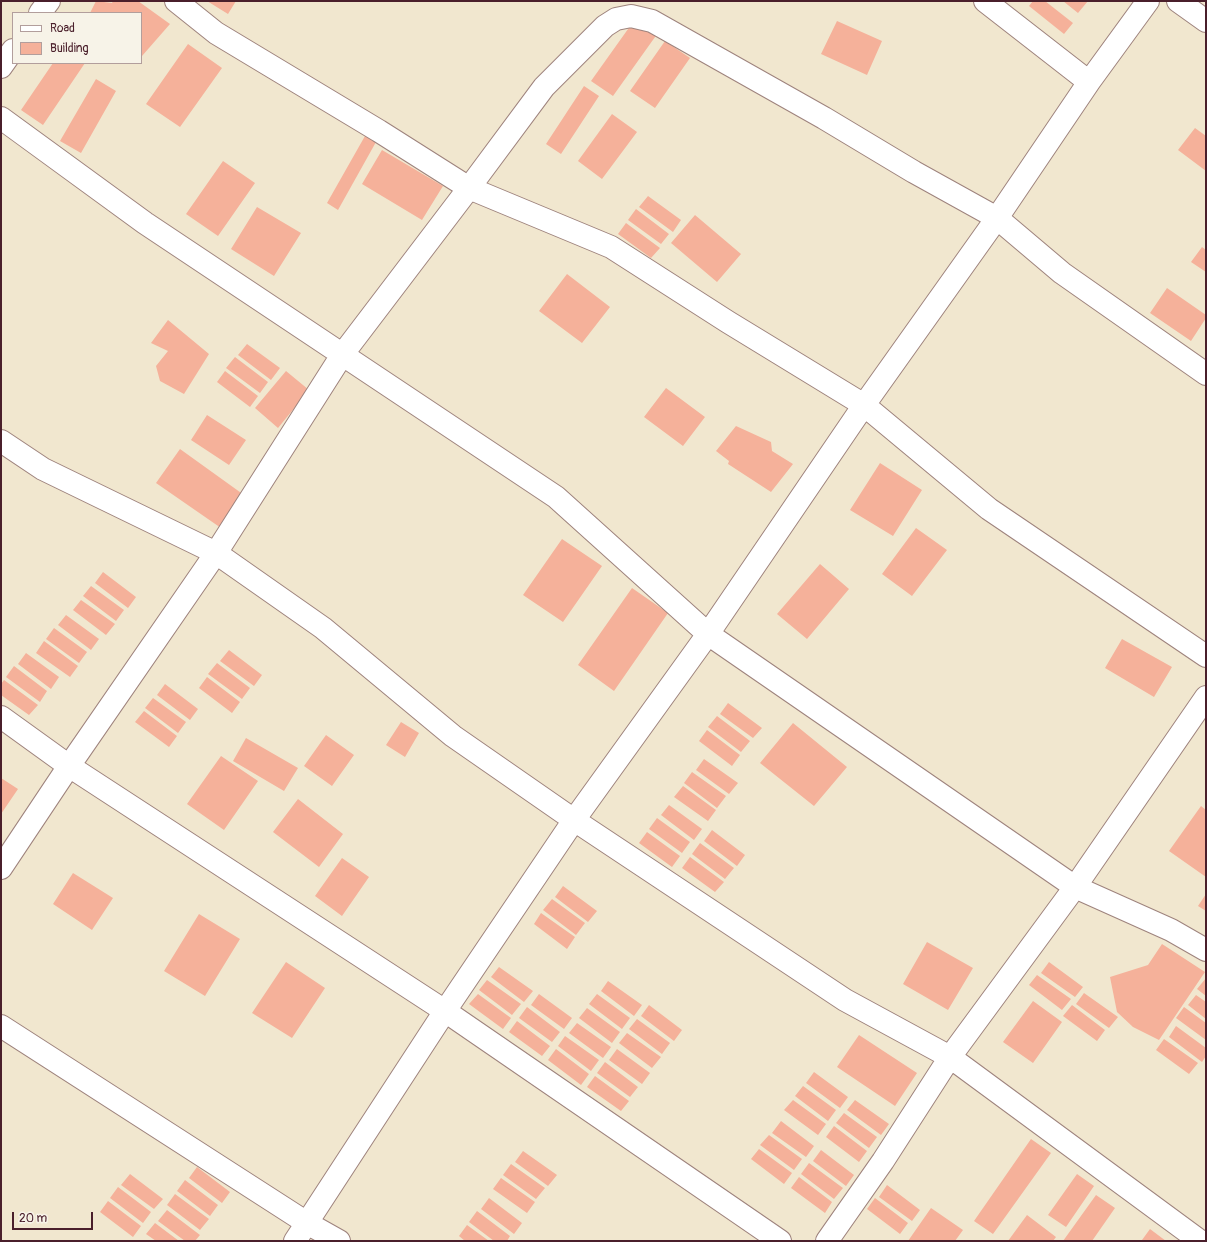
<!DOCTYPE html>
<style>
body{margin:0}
#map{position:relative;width:1207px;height:1242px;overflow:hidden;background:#f1e7cf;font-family:Pangolin,sans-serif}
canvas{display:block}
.frame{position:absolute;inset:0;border:2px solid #4a1f2b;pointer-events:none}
.legend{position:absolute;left:12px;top:12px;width:130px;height:52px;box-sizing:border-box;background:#f7f3e8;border:1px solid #b29e9c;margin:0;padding:5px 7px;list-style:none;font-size:12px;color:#4a1f2b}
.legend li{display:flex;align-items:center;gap:8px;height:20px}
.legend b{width:20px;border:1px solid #b29e9c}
.scale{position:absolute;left:12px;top:1212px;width:81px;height:18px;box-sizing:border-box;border:2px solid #4a1f2b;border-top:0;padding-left:5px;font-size:12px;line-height:14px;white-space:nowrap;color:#4a1f2b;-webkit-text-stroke:3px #f7f3e8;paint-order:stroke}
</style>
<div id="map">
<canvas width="1207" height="1242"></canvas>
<div class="frame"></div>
<ul class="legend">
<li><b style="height:5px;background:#fff"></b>Road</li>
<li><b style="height:11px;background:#f5b19a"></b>Building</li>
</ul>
<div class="scale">20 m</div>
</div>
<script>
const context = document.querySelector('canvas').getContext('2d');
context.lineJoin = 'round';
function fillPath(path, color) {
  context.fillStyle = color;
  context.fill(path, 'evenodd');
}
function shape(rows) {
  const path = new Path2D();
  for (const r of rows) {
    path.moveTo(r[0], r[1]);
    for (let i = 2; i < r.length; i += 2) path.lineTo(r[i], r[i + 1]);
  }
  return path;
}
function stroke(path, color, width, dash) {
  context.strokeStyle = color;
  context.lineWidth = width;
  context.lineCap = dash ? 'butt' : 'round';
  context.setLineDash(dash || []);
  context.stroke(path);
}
fillPath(shape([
 [96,1,112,3,113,1,138,1,170,24,142,56,141,55,141,13,90,13],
 [207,1,236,1,228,14],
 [1033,1,1045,1,1073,23,1064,34,1029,6],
 [1063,1,1088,1,1078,13],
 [643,8,665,23,613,96,591,81],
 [837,21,882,41,867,75,821,54],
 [665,41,690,58,655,108,630,91],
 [188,44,222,68,180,127,146,104],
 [53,63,85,63,43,125,21,110],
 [96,79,116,91,81,153,60,141],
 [584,86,599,96,561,154,546,144],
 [612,114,637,132,602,179,578,161],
 [1195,128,1206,136,1206,171,1178,150],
 [365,136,376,142,338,210,327,203],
 [382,150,443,186,422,220,362,184],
 [223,161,255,183,218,236,186,214],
 [648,196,681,220,673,232,639,207],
 [257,207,301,233,274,276,231,249],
 [636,209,669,234,661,244,628,220],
 [695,215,741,254,717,282,671,243],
 [626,223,660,248,651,258,618,234],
 [1202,247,1206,250,1206,272,1191,262],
 [567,274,610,307,582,343,539,311],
 [1167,288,1206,315,1206,318,1191,341,1150,313],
 [168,320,209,354,184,394,160,381,156,366,168,351,151,343],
 [247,344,280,368,271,380,238,355],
 [235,357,268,382,260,393,226,368],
 [225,371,258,396,250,407,217,382],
 [286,371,309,390,278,428,255,408],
 [666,388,705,417,683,446,644,417],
 [207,415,246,440,229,465,191,440],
 [736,426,771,442,772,451,793,464,771,492,728,464,729,461,716,451],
 [180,449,244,495,221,528,156,483],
 [880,463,922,490,893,536,850,510],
 [916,528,947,550,912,596,882,574],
 [562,539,602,566,563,622,523,595],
 [820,564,849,589,807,639,777,614],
 [103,572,136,597,128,608,95,583],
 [91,586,124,610,116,621,83,596],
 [632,588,668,613,614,691,578,665],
 [81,600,115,624,106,635,73,610],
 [66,615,99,639,91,650,58,625],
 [54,628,87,652,79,663,46,639],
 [1122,639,1172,667,1154,697,1105,668],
 [44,641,78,666,70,677,36,653],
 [229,650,262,675,254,686,220,661],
 [26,653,59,677,51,689,18,664],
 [217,663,250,688,242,699,208,674],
 [14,666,47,691,40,702,6,677],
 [207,677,240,702,232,713,199,688],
 [4,680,38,705,29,715,1,695,1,684],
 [165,684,198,709,190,720,157,695],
 [153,698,186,722,178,733,145,708],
 [728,703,762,728,753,738,720,714],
 [144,711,177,736,169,747,135,722],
 [717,716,750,741,741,752,708,727],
 [401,722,419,733,405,757,386,745],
 [793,723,847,767,814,806,760,763],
 [707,730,740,755,732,766,699,741],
 [326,735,354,755,332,786,304,766],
 [246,738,298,768,284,791,233,761],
 [221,756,258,781,224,830,187,804],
 [704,759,738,783,729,794,696,770],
 [692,772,726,796,717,808,684,783],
 [1,778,18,789,1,814],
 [683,786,716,810,708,821,674,797],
 [298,799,343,834,319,867,273,832],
 [669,805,702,829,694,840,661,815],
 [1201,806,1206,810,1206,877,1169,851],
 [657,818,690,842,682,853,649,829],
 [712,830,745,855,737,866,704,841],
 [647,832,680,856,672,867,639,843],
 [700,843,734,868,725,879,692,854],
 [690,857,724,882,715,892,682,868],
 [342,858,369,877,342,916,315,896],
 [73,873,113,898,92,930,53,904],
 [563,886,597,911,588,922,555,897],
 [1206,894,1206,911,1198,906],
 [552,899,585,923,576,935,543,910],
 [541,913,575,937,567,949,534,924],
 [199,914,240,939,205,996,164,971],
 [927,942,973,968,948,1010,903,984],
 [1162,944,1205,972,1159,1040,1133,1027,1117,1012,1110,977,1148,965],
 [286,962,325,988,292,1038,252,1013],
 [1049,962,1083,987,1075,997,1041,973],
 [499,967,533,991,524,1002,491,977],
 [1037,975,1071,999,1062,1010,1029,985],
 [1206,978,1206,996,1197,989],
 [487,980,521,1004,512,1015,479,990],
 [608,981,642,1005,634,1016,601,991],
 [1084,993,1118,1017,1109,1028,1076,1004],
 [478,994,511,1018,503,1029,469,1004],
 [539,994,572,1018,564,1029,531,1005],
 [597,994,630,1018,622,1029,589,1004],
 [1196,995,1206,1002,1206,1019,1188,1005],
 [1033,1001,1062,1022,1033,1063,1003,1042],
 [649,1005,682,1030,674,1041,641,1016],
 [1072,1005,1105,1030,1097,1041,1063,1016],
 [527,1007,560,1032,552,1042,519,1018],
 [1184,1007,1206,1023,1206,1040,1176,1018],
 [587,1008,620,1032,612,1043,579,1018],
 [637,1019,670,1043,662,1054,629,1029],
 [517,1021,550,1046,542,1056,509,1032],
 [577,1023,611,1047,603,1058,569,1033],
 [1176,1026,1206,1048,1206,1056,1202,1062,1169,1037],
 [627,1033,661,1057,652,1068,619,1043],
 [859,1035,917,1073,895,1106,837,1067],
 [565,1036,599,1060,591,1071,558,1046],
 [1164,1039,1198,1063,1189,1074,1156,1050],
 [556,1049,589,1074,581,1085,548,1060],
 [617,1049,650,1073,642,1084,609,1060],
 [605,1062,638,1087,630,1097,597,1073],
 [814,1072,848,1097,840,1108,806,1083],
 [595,1076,629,1101,621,1111,587,1087],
 [803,1086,836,1110,828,1121,795,1096],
 [793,1100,826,1124,818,1135,784,1110],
 [855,1100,889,1124,881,1135,847,1110],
 [844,1113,877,1137,869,1148,836,1123],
 [781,1121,814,1146,806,1157,772,1133],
 [834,1126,867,1151,859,1162,826,1137],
 [769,1135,802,1159,794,1170,760,1145],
 [1031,1139,1051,1153,993,1234,974,1221],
 [759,1149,792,1173,784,1184,751,1159],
 [821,1150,854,1175,846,1186,813,1161],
 [523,1151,557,1175,548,1186,515,1162],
 [809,1163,843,1188,834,1199,801,1174],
 [511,1164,545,1188,536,1199,503,1175],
 [197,1167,230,1192,222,1203,189,1178],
 [130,1174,163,1199,154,1209,121,1185],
 [1077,1174,1094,1186,1066,1227,1048,1215],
 [799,1177,832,1202,825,1213,791,1188],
 [501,1178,535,1202,527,1213,493,1189],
 [185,1180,218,1205,210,1216,177,1191],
 [887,1185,920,1210,912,1221,879,1197],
 [118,1187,151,1212,143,1223,110,1198],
 [175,1194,209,1219,200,1230,167,1205],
 [1096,1195,1115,1208,1092,1241,1063,1241],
 [489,1198,522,1223,514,1234,481,1209],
 [875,1198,908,1223,900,1234,867,1209],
 [108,1201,141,1226,133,1237,100,1212],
 [931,1208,963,1230,955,1241,908,1241],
 [167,1210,200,1235,195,1241,185,1241,158,1221],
 [477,1211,510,1236,507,1241,494,1241,469,1222],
 [1027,1215,1056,1237,1053,1241,1008,1241],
 [155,1223,179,1241,156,1241,146,1234],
 [467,1225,489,1241,465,1241,459,1236],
 [1150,1229,1166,1241,1142,1240]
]), '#f5b19a');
const minor = shape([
 [176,1,216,33,379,131,469,188,611,247,728,322,864,405,989,509,1206,656],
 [985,1,1089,82],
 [1178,1,1206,21],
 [40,13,49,1],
 [1,67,13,50],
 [1,118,145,223,556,497,708,634,1075,887,1171,930,1206,950],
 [1,441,43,469,216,553,323,628,453,736,574,820,845,1000,950,1057,1200,1241],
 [1,717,69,766,445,1011,780,1241],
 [1,868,69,766,216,553,342,355,469,188,544,87,605,26,616,19,631,16,652,21,824,118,914,172,997,218,1062,273,1206,374],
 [1,1026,307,1223,339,1241],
 [295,1241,445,1011,574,820,708,634,864,405,997,218,1089,82,1148,1],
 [827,1241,883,1161,950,1057,1075,887,1206,697]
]);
stroke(minor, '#9e837d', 24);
stroke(minor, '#fff', 22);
</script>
